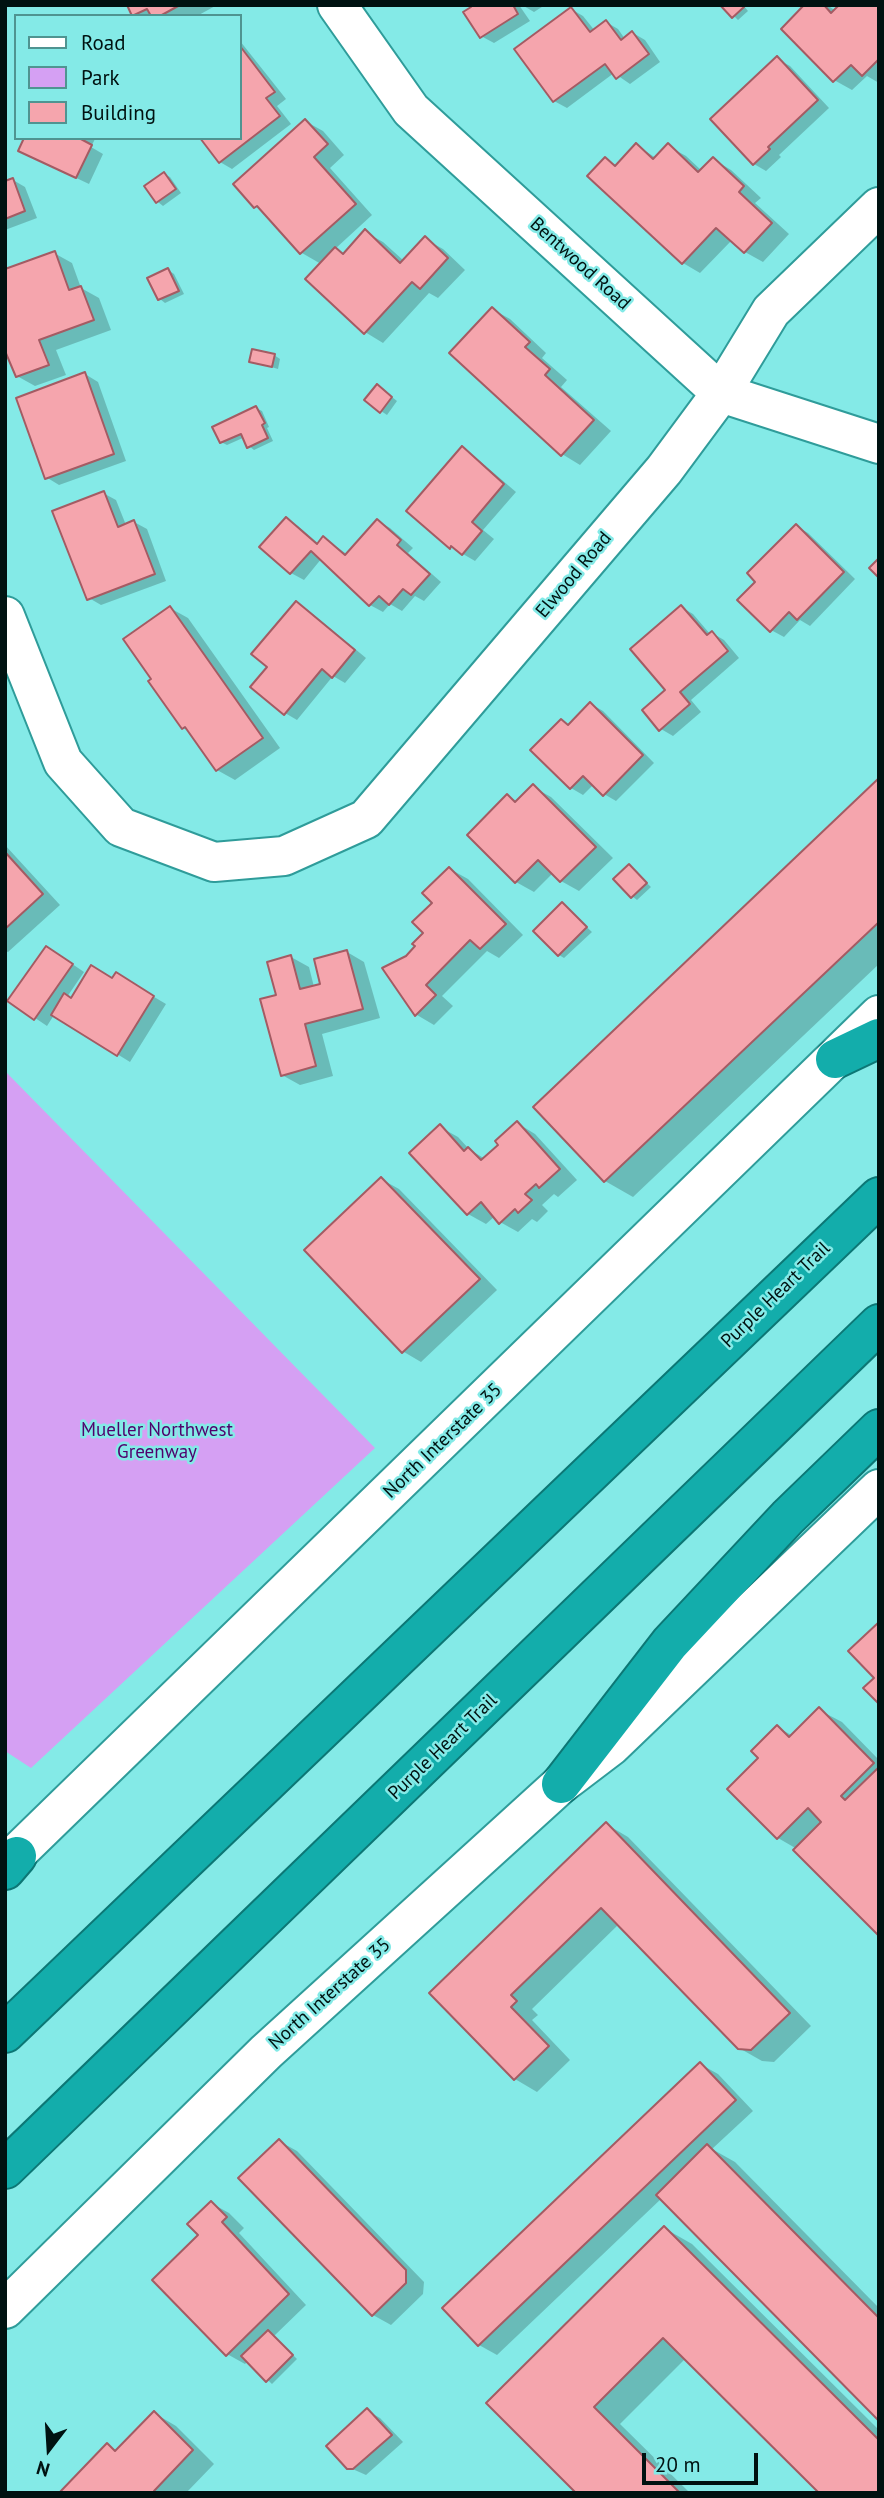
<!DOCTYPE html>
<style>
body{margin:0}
#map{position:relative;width:884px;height:2498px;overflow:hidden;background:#84eae7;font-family:"PT Sans",sans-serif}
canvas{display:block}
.frame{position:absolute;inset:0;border:7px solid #001211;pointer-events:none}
.legend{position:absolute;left:14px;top:14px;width:228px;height:126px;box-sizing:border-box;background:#84eae7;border:2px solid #4f9491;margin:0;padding:9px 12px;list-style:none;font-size:21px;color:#001211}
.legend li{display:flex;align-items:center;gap:14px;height:35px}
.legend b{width:35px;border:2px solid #4f9491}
.north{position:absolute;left:14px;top:2414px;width:70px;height:70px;-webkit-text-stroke:5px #84eae7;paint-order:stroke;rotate:197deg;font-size:19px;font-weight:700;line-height:28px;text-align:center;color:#001211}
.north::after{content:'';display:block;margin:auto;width:24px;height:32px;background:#001211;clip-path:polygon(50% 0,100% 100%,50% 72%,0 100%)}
.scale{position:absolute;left:642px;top:2453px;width:116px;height:32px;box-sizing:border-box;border:4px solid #001211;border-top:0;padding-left:9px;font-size:21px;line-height:24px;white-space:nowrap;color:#001211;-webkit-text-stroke:5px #84eae7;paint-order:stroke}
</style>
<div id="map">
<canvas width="884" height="2498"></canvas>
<div class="frame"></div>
<ul class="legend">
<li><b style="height:9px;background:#fff"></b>Road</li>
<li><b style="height:19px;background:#d5a0f3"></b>Park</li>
<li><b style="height:19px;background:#f5a5ad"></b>Building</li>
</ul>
<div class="north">N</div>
<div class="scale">20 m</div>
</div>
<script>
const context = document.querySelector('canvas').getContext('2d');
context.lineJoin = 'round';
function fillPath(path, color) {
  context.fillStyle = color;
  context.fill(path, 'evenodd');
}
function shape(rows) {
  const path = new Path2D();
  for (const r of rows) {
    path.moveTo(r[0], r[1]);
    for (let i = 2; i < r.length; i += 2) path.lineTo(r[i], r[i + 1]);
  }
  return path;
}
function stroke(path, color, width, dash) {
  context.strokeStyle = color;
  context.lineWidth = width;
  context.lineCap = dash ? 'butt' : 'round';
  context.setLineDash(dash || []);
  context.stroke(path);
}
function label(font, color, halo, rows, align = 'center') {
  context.font = font + ' "PT Sans",sans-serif';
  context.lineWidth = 5;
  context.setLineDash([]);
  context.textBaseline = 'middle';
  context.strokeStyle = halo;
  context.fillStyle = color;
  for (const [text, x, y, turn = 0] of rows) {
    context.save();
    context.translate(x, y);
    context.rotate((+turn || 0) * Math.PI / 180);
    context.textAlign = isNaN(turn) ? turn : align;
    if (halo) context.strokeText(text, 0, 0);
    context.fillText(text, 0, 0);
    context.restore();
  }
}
fillPath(shape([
 [5,1071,375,1448,31,1768,5,1751]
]), '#d5a0f3');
fillPath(shape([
 [129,5,217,5,197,16,135,16],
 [472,5,519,5,530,21,494,43,481,36],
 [522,5,545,5,534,12],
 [723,5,743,5,748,11,738,20],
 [807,5,827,5,836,11,879,5,879,83,867,76,852,90,834,80],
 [571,9,583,16,595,31,606,22,618,29,625,39,633,33,645,40,660,62,630,84,614,73,567,108,554,101,516,50],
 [240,41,286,99,277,106,291,124,232,169,220,162,240,138],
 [777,59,790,66,829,108,779,155,781,157,766,171,754,164],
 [305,121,323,131,344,155,330,168,372,215,335,249,345,254,365,232,383,242,404,261,425,239,443,249,465,270,438,298,429,293,383,343,365,332,321,264,302,253,235,185],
 [26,138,95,139,91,147,103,154,89,184,32,157],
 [636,145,656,158,668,146,686,156,702,171,713,159,731,170,761,198,755,203,789,234,763,262,745,252,732,240,700,273,683,263,605,159,617,166],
 [5,174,8,182,13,180,25,187,37,218,5,230],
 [164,174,170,177,181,193,163,206,158,202,147,186],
 [54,253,72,263,81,288,99,298,111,330,56,350,66,375,35,386,17,376],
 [168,270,174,274,184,294,165,303,160,299],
 [492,309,510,319,546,353,542,358,567,380,561,387,611,431,580,465,562,454],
 [274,355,280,359,278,369,251,361],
 [85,374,98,382,126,461,59,485,46,477],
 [383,390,397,401,387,415,381,411],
 [256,408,262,411,269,427,267,428,273,441,254,450,249,446,245,437,227,445,221,442],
 [462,449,474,456,516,492,483,530,494,539,475,561,451,547],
 [103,493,116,500,126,525,134,522,147,529,166,581,101,605,89,598],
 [286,519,298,526,319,544,324,538,348,555,378,521,390,528,413,548,408,553,441,582,424,601,415,596,402,611,390,604,383,612,370,605,334,572,322,558,304,580,291,573,261,547],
 [796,526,808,533,855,579,810,626,800,620,784,637,771,630,758,582],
 [296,603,308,610,366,658,345,683,333,676,297,720,285,713,270,666],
 [681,607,693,614,710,634,712,633,724,640,739,658,691,700,701,712,673,736,661,729],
 [170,608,188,618,280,748,235,780,217,770,191,732,183,728],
 [591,704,603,711,654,763,616,801,604,794,594,784,583,795,571,788,562,721,569,726],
 [879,781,879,964,633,1197,605,1181,535,1107],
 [533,787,551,797,613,858,579,891,561,881,553,873,534,892,516,882,469,835,508,796,518,802],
 [5,845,60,905,8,952,5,951],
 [629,866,651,887,637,900,632,896],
 [450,869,468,879,523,935,499,958,487,951,442,996,453,1006,434,1025,417,1015,385,969,407,957,425,933,434,903],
 [562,904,592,932,564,958,559,955],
 [347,952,364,962,380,1018,322,1034,333,1076,300,1085,282,1075,278,997,291,957,309,967,314,987,322,985],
 [59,955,84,972,67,997,72,1000,113,980,117,975,166,1004,130,1062,54,1015,47,1026,10,1001],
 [517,1123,535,1134,577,1180,558,1197,554,1194,542,1205,548,1211,537,1222,532,1219,518,1232,500,1222,495,1216,486,1224,468,1214,440,1127,458,1137,469,1149,485,1159,501,1145],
 [381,1179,399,1189,497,1290,421,1362,404,1352,307,1250],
 [819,1710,842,1722,879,1760,879,1934,797,1849,778,1838,761,1758,777,1727,793,1736],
 [606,1824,628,1837,811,2026,774,2062,762,2061,739,2048,619,1924,532,2009,538,2015,532,2020,570,2060,537,2092,515,2079,432,1993],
 [700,2064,718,2074,753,2111,712,2149,735,2162,879,2308,879,2418,662,2198,497,2355,479,2345],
 [279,2141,297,2151,424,2282,423,2294,391,2325,373,2315,241,2178],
 [211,2203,229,2213,244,2228,239,2233,306,2305,274,2336,297,2359,272,2384,248,2361,245,2364,227,2354],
 [664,2228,692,2244,879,2430,879,2493,686,2358,620,2424,690,2493,578,2493,488,2403],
 [368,2411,380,2418,403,2442,366,2475,348,2467],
 [154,2413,176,2426,214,2464,186,2493,61,2493,107,2446,118,2451]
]), '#0003');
const building = shape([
 [127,5,180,5,160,16,151,16,147,9,132,16,127,5],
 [470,5,513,5,518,14,480,38,463,12,471,7,470,5],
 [720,5,742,5,744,7,732,18,720,5],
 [804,5,824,5,831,13,839,5,879,5,879,59,862,76,851,65,833,82,781,29,804,5],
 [571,7,590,32,606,20,621,40,632,31,649,54,616,79,605,64,553,102,514,49,571,7],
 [240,46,275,92,266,98,280,116,219,163,200,138,240,138,240,46],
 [777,56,818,100,768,147,770,149,753,165,710,119,777,56],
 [305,119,328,144,314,157,356,204,300,254,257,206,254,208,233,184,305,119],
 [24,138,79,138,92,145,76,178,18,151,24,138],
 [636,143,653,159,668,143,698,172,713,157,744,186,739,192,772,223,744,253,716,228,682,264,587,176,605,157,615,166,636,143],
 [164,172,176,189,156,203,144,186,164,172],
 [13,178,25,211,5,219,5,181,13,178],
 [365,229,400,263,425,236,448,258,420,289,412,282,364,334,305,279,335,247,343,254,365,229],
 [55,251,69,290,81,286,94,320,39,340,49,365,16,377,5,351,5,269,55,251],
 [168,268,179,291,158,300,147,278,168,268],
 [492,307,530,342,525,347,550,369,545,375,594,420,561,456,449,353,492,307],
 [252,349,275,354,272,367,249,362,252,349],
 [85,372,114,454,45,479,16,398,85,372],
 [377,384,392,397,380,413,364,400,377,384],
 [256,406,265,423,262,425,268,438,247,448,241,434,220,443,212,427,256,406],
 [462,446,504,484,472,522,482,531,462,555,451,546,450,549,406,511,462,446],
 [104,491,118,527,134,520,155,574,87,600,52,511,104,491],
 [286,517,317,544,323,536,345,555,377,519,401,540,397,545,430,574,411,595,403,589,389,605,379,596,369,606,311,551,290,574,259,547,286,517],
 [796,524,844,572,797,620,789,612,770,632,737,600,755,582,747,573,796,524],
 [879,558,879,578,869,568,879,558],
 [296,601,355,650,332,678,322,669,284,715,250,687,267,667,251,654,296,601],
 [681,605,707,635,712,631,728,651,680,692,690,704,659,731,642,710,665,690,630,649,681,605],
 [170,606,263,738,216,771,185,727,182,729,148,681,151,679,123,639,170,606],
 [590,702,643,755,603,796,583,776,570,789,530,750,561,719,568,725,590,702],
 [879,778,879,922,604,1182,533,1107,879,778],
 [533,784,596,847,560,882,538,860,515,883,467,835,507,794,515,802,533,784],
 [5,852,43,894,5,929,5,852],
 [629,864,647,883,631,898,613,879,629,864],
 [449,867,506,924,480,949,470,940,426,985,436,995,415,1016,382,968,406,956,415,946,412,944,423,933,412,922,432,903,422,893,449,867],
 [562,902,587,927,558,956,533,931,562,902],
 [46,946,73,964,34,1020,7,1001,46,946],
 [347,950,363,1009,305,1024,316,1066,281,1076,260,999,276,995,267,962,291,955,300,989,320,984,314,959,347,950],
 [91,965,112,978,116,972,154,996,117,1056,51,1015,64,993,71,998,91,965],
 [517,1121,560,1169,539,1188,536,1184,525,1194,532,1200,518,1213,515,1209,499,1224,481,1202,467,1215,409,1153,440,1124,464,1151,468,1147,481,1160,498,1145,495,1141,517,1121],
 [381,1177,480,1279,402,1353,304,1250,381,1177],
 [879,1622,879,1704,863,1688,874,1678,848,1651,879,1622],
 [819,1707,874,1763,841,1796,845,1800,879,1767,879,1936,793,1850,821,1822,808,1808,777,1839,727,1789,758,1758,751,1751,777,1725,789,1737,819,1707],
 [606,1822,790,2013,751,2050,738,2049,601,1908,511,1995,517,2001,511,2007,549,2046,514,2080,429,1993,606,1822],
 [700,2062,736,2100,478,2346,442,2308,700,2062],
 [279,2139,406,2270,406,2283,372,2316,238,2178,279,2139],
 [707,2144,879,2318,879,2421,656,2195,707,2144],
 [211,2201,227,2217,222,2222,289,2294,226,2356,152,2280,198,2235,187,2224,211,2201],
 [664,2226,879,2440,879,2493,819,2493,663,2338,594,2407,680,2493,576,2493,486,2403,664,2226],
 [268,2330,293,2355,266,2382,241,2356,268,2330],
 [367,2408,392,2435,353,2469,347,2469,326,2446,367,2408],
 [154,2411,193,2450,154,2491,156,2493,59,2493,107,2443,115,2451,154,2411]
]);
fillPath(building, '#f5a5ad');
stroke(building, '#a45b63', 2);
const minor = shape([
 [337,5,411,110,721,393,879,444],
 [5,616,63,762,121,827,214,862,284,856,366,819,664,470,721,393,771,311,879,207]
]);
const secondary = shape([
 [5,1865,879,1015],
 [5,2309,266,2052,561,1784,611,1746,879,1489]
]);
const motorway = shape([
 [835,1059,879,1038],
 [561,1784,670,1643,788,1517,879,1429],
 [5,1870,17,1856],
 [5,2033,879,1197],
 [5,2169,879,1324]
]);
stroke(minor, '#2f9c9a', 42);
stroke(secondary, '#2f9c9a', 42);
stroke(motorway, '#0c7775', 42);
stroke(minor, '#fff', 38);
stroke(secondary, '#fff', 38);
stroke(motorway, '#13adab', 38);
label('19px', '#001211', '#84eae7', [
 ["Bentwood Road",580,264,42],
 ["Elwood Road",574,575,-50],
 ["Purple Heart Trail",776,1295,-44],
 ["North Interstate 35",443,1441,-44],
 ["Purple Heart Trail",443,1747,-44],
 ["North Interstate 35",330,1994,-42]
]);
label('19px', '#50016c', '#84eae7', [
 ["Mueller Northwest",157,1431],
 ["Greenway",157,1453]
]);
</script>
